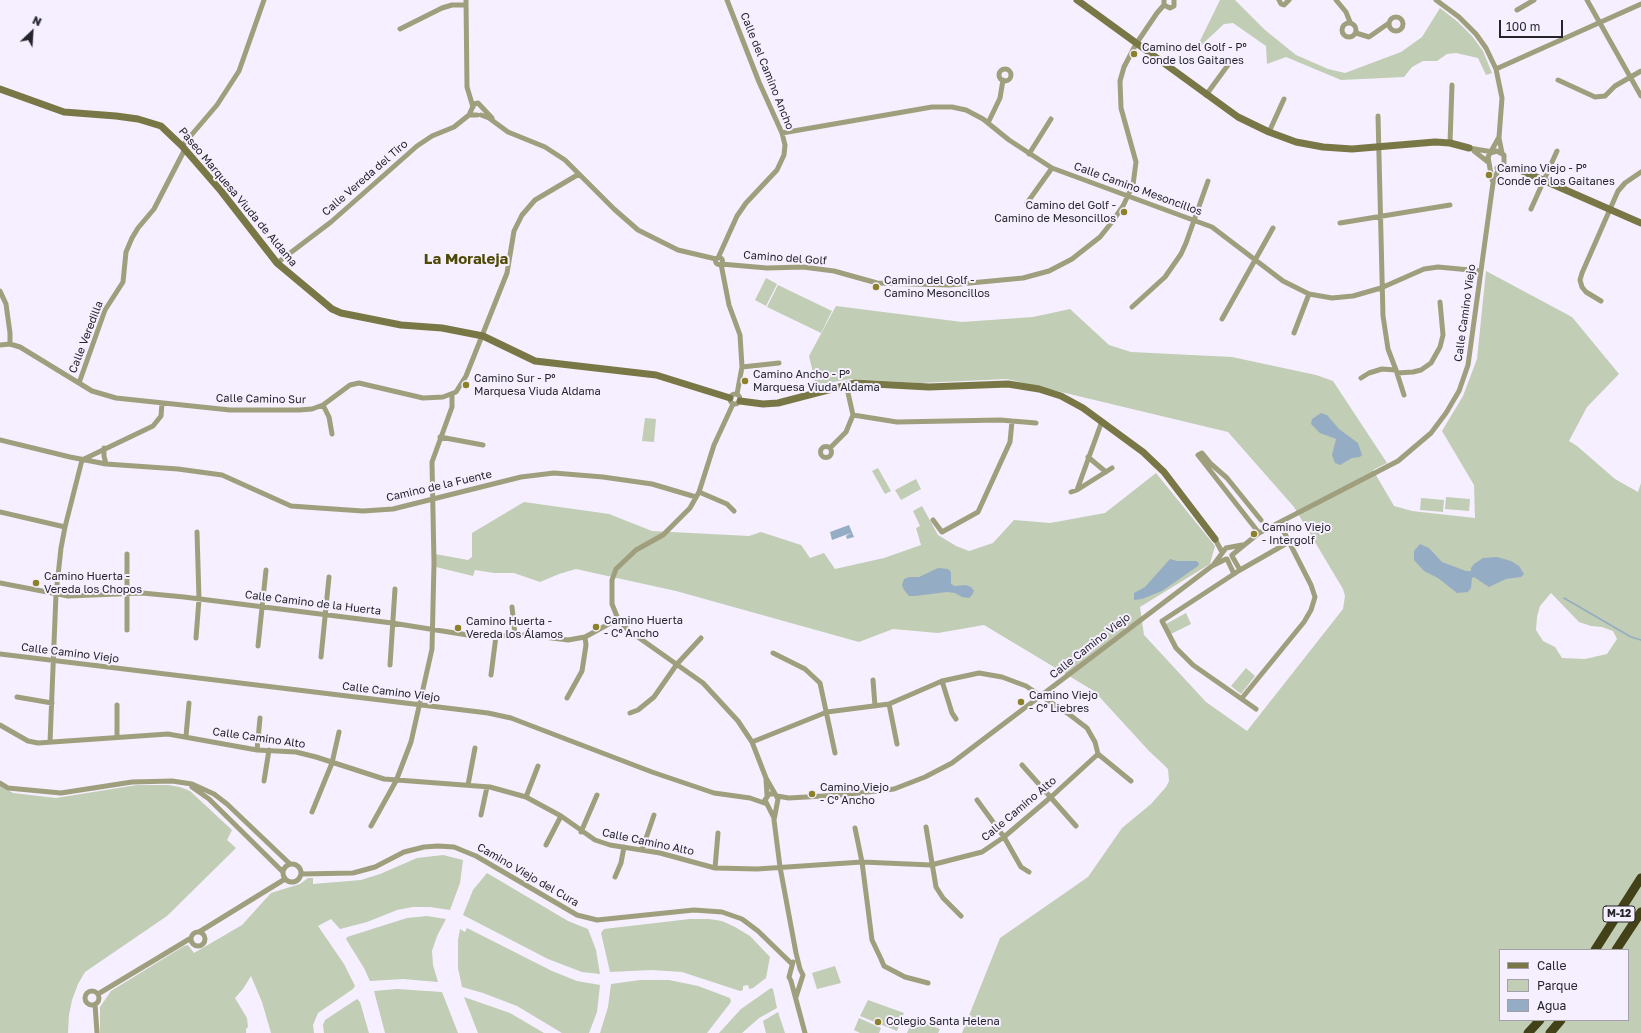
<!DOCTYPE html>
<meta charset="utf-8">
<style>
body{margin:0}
#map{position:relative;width:1641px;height:1033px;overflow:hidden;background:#f5efff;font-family:"Golos Text",sans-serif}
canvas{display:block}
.legend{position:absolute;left:1499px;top:949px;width:130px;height:72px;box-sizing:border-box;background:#f5efff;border:1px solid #a29eaa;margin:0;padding:5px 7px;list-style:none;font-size:12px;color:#26242b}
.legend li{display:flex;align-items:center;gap:8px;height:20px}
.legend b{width:20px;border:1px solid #a29eaa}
.north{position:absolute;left:12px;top:12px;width:40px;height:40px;-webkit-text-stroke:3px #f5efff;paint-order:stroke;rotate:25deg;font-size:11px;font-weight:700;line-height:16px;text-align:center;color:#26242b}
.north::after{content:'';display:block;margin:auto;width:14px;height:18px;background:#26242b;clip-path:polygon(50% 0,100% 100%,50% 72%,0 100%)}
.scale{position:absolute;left:1499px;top:20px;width:64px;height:18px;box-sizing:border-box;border:2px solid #26242b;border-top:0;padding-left:5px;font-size:12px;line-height:14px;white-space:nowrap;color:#26242b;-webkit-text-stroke:3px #f5efff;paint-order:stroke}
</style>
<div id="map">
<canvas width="1641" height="1033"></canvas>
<ul class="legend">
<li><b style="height:5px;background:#787745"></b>Calle</li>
<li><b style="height:11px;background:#c1cdb5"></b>Parque</li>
<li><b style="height:11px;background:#95adc4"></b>Agua</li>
</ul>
<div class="north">N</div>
<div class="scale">100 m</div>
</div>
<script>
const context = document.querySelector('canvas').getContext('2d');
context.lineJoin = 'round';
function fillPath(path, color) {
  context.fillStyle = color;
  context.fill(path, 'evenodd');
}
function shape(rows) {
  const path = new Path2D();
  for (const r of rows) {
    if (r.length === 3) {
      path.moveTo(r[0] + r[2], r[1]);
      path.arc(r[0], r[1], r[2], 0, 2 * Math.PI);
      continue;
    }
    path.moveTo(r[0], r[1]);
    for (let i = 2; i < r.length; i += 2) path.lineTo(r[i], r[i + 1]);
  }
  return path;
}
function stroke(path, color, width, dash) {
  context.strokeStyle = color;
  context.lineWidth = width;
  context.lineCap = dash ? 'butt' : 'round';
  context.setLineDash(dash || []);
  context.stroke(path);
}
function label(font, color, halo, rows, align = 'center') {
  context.font = font + ' "Golos Text",sans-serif';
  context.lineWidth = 4;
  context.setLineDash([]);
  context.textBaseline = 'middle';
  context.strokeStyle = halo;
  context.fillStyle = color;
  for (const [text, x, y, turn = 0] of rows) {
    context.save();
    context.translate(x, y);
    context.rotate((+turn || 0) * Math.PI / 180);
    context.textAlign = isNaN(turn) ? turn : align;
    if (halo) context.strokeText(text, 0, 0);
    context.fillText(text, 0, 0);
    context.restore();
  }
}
fillPath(shape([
 [1220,0,1235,0,1265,30,1296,55,1328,69,1345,73,1401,52,1422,37,1440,8,1458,22,1472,36,1483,51,1492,73,1486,75,1478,58,1456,53,1447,54,1437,61,1423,61,1412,67,1404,77,1341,80,1286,57,1267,64,1266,46,1233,23,1224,24,1195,51],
 [1486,271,1572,317,1619,374,1587,407,1569,441,1577,446,1615,479,1638,492,1641,483,1641,1033,962,1033,1000,938,1088,877,1122,828,1151,804,1166,787,1169,781,1168,769,1163,764,1149,751,1094,691,984,625,938,633,893,629,859,642,676,591,576,569,559,574,540,582,514,573,494,573,475,570,473,576,436,567,435,554,468,560,472,557,472,533,524,502,609,514,652,531,749,536,761,532,801,545,810,558,824,553,835,569,884,558,921,545,916,528,920,526,913,511,922,506,938,535,956,546,969,551,993,543,1014,520,1050,523,1105,513,1156,473,1215,546,1210,564,1140,607,1144,635,1206,702,1247,731,1343,609,1345,596,1343,589,1294,507,1228,432,1007,379,920,383,851,379,816,385,809,356,836,306,962,322,1033,317,1070,309,1109,345,1131,352,1232,357,1316,375,1333,381,1387,463,1373,470,1394,506,1412,511,1475,518,1474,485,1442,431,1463,396,1477,359],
 [1551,593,1579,622,1591,626,1602,627,1613,631,1617,639,1607,654,1585,659,1562,658,1555,647,1543,641,1536,630,1537,617,1540,606],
 [1500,950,1628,950,1628,1020,1500,1020],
 [766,278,777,284,766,306,755,300],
 [778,285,832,311,821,333,767,307],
 [645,418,656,419,654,442,642,441],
 [878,468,891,491,885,494,872,471],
 [916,479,921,489,901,500,895,490],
 [1446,497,1470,499,1469,511,1445,509],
 [1421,498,1444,500,1443,512,1420,510],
 [1186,613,1191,624,1171,634,1166,624],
 [1246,668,1255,676,1241,694,1231,686],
 [0,785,13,793,56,798,137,785,168,785,180,787,190,791,232,830,227,840,236,848,167,916,85,972,78,984,72,1000,69,1015,68,1033,0,1033],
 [443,855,463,860,460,883,450,910,430,907,413,907,397,910,367,922,340,929,331,919,318,926,344,964,355,986,353,989,318,1013,313,1025,314,1033,271,1033,262,1002,251,976,243,989,235,998,247,1018,248,1027,246,1029,246,1033,100,1033,100,1007,111,991,184,946,188,945,194,953,242,925,271,893,300,884,308,878,313,878,313,884,361,880,380,874,417,858],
 [487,873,568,921,588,929,596,950,600,974,582,972,548,959,463,915,473,890],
 [427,916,446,919,437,936,432,951,433,965,438,982,403,979,370,981,364,968,346,939,347,937,407,918],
 [690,919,709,919,722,921,735,927,750,936,770,957,766,978,753,988,749,989,748,985,743,986,743,990,740,991,682,972,652,970,610,972,601,933,604,929],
 [467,928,552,971,577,981,600,985,597,1012,589,1033,562,1033,517,1006,483,993,462,987,458,968,458,940,460,929,465,932],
 [835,966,841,983,817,989,812,973],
 [640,980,669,980,698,986,730,998,731,1002,707,1033,600,1033,608,1007,611,984],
 [771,988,773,989,777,1008,759,1018,742,1033,719,1033,741,1009],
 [397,989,442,992,458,1033,385,1033,374,991],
 [464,997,510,1013,544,1033,478,1033],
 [357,999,360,1002,369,1033,324,1033,323,1025,325,1020],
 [868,1000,904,1013,897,1031,860,1016],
 [778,1012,785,1033,766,1033,763,1021],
 [859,1018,881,1028,879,1033,860,1033,854,1030],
 [913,1019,940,1029,938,1033,907,1033]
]), '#c1cdb5');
fillPath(shape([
 [1321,413,1327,415,1339,429,1358,443,1362,455,1360,457,1352,458,1340,465,1335,463,1332,455,1336,439,1320,433,1311,424,1312,419],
 [849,525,854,537,847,539,846,536,851,533,832,540,830,532],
 [1420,544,1429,548,1442,562,1466,571,1471,571,1471,568,1474,564,1483,558,1497,557,1511,561,1519,566,1524,574,1521,577,1506,579,1489,587,1474,577,1472,578,1471,588,1468,592,1457,593,1438,578,1424,571,1414,560,1414,551],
 [1170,559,1177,561,1196,561,1199,563,1198,566,1162,591,1142,599,1134,600,1134,593,1145,587],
 [938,568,948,569,951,572,951,584,955,586,966,585,971,587,974,591,972,595,969,598,962,597,955,593,947,592,915,596,909,596,904,590,902,585,904,579,909,577,919,577]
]), '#95adc4');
stroke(shape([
 [1564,598,1631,637,1641,640]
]), '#95adc4', 1.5);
stroke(shape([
 [466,0,467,87,473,107],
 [1164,0,1164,5,1170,8,1174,6,1174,0],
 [1279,0,1281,4,1284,5,1289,0],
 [1336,0,1346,12,1350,22],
 [1436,0,1459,17,1476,34,1486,48,1496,69,1502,98,1499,137,1488,157,1492,180],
 [1587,0,1641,96],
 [1517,10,1534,0],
 [1396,24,7],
 [1349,30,7],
 [400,29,442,8,452,5,466,5],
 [1356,33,1369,37,1389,23],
 [1496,69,1641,4],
 [1005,75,6],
 [1558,80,1595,97,1605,96,1615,86,1641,71],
 [1206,95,1228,65],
 [477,115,469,115,474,104,478,103,492,118],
 [481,115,489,118,508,132,545,147,565,160,614,209,638,230,678,250,716,259],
 [1378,116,1383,316,1388,349,1396,370],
 [988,123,1000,98,1003,80],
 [1269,132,1284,99],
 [782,133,932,107,952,107,966,110,983,119,1009,140,1052,168,1212,227,1283,281,1309,294,1332,298,1353,296,1381,288,1424,269,1438,267,1481,271],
 [1499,138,1502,153],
 [1450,143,1452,85],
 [182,146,217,105,239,71,264,0],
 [1469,148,1493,152],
 [1474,151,1488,162],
 [1490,153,1497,151,1504,155,1504,163,1497,168],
 [1029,154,1051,119],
 [1501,167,1520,170],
 [1027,203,1052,168],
 [1531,209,1557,151],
 [1340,223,1450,205],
 [719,261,3.5],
 [718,258,737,216,746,203,777,170,784,155,785,145,782,133,759,82,727,0],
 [277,263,331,222,417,146,432,136,454,127,469,115],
 [721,264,767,268,803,267,834,271,877,283,949,285,1023,278,1049,271,1072,259,1100,237,1112,222,1123,206,1133,185,1136,162,1121,108,1120,81,1124,67,1136,44,1157,13,1164,5],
 [721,264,729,305,740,335,742,367,737,394],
 [0,291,6,304,10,333,10,344],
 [1601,301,1586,292,1582,287,1580,280,1582,273,1618,191,1625,183,1641,172],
 [1132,307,1165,277,1181,254,1186,243,1208,181],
 [1222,319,1273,228],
 [1294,333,1309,294],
 [0,345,10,344,20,347,92,391,116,398,230,410,299,410,312,409,323,405,350,385,359,383,423,398,443,397,456,392,466,376,507,273,514,231,522,215,535,200,579,174],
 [742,367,779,363],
 [1397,373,1404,395],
 [1361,378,1369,373,1382,369,1396,370,1397,373,1413,372,1421,370,1431,363,1440,347,1443,335,1440,302],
 [79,383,105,310,123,282,126,252,132,238,138,228,154,209,185,149],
 [735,399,5],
 [733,404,714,445,699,492,690,508,663,535,636,550,616,569,612,580,612,604,618,619,628,630,703,683,738,721,752,742,766,778,778,799,774,820,780,867,796,953,800,969,803,975,796,997],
 [323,405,329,417,332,434],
 [853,415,897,422,1000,420,1036,423],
 [1102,421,1077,490,1112,468],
 [440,437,483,445],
 [0,440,70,457,106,464,178,469,222,475,291,506,319,508,363,511,393,509,521,477,554,473,603,477,652,484,696,497],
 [826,452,5.5],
 [104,448,104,456,106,464],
 [830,448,846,432,853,415,846,384],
 [1088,457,1106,472],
 [699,492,727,504,734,511],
 [1071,492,1077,490],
 [0,512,65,527],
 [933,520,942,532,978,512,1010,442,1012,421],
 [1259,533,1198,455,1202,453,1211,464,1227,478,1261,520],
 [1215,539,1222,552],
 [1232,555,1259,533,1398,461,1431,433,1446,413,1459,391,1468,365,1493,183,1499,168],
 [1232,556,1240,570],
 [1227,559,1234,574],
 [1214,564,1226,548,1242,545],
 [0,583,68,596,142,593,184,597,392,623,474,636,528,635,568,640,585,637,618,619],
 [512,607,515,635],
 [127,630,127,554],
 [196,638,199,599,197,532],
 [258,646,266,570],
 [773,653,805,669,820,683,835,753],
 [0,654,488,713,511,718,652,772,714,793,750,798,767,804],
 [321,657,329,577],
 [390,665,395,589],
 [491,675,496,636],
 [873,680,875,706],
 [942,681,952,713,956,719],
 [17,697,52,703],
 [567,698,582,671,586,645,585,637],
 [1242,698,1304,622,1311,610,1315,597,1311,585,1284,532],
 [889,704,897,744],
 [1256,709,1193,665,1176,648,1162,621,1240,570,1289,542],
 [630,713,638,710,654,697,677,664,701,638],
 [0,725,28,741,38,743,168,734,257,750,296,752,316,757,384,779,490,787,526,797,561,816,595,840,610,845,660,853,715,868,757,869,862,862,931,865,982,852,1004,837,1051,797,1098,754,1095,742,1087,728,1070,715,1026,686,1002,677,979,673,942,681,889,704,827,712,752,742],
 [186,736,189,703],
 [117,737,117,705],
 [50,742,56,594,61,548,65,527,82,460,153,426,161,416,162,403],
 [257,750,260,718],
 [1098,754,1131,781],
 [1022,765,1076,826],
 [766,779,767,795],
 [264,781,269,750],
 [0,783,8,788,61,793,132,782,172,781,192,784,214,794,227,804,290,864],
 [468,785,475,748],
 [192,787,209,799,283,872],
 [777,796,789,798,841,795,894,789,925,777,952,763,1212,566,1226,559],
 [526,797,538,766],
 [977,800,1004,837,1021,867,1029,872],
 [312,812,332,763,339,732],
 [481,815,487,787],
 [774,818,765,800,769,794,775,794],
 [371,826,396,781,411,742,432,649,434,563,432,462,452,407,452,394],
 [926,827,936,887,943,898,961,916],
 [855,828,862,862,872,940,881,959,884,966,905,977,928,983],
 [581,832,597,795],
 [546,845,561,816],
 [642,850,654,815],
 [292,873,9],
 [715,868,718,833],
 [301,874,353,873,375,867,404,852,424,847,438,846,454,847,476,856,577,915,597,920,694,910,722,912,742,919,758,931,792,964],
 [615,877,621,863,624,847],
 [199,932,285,879],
 [198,939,7],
 [793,962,789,977,791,981,805,1033],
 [92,998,7],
 [98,994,191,938],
 [95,1004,97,1033]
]), '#9f9f7e', 5);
stroke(shape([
 [1077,0,1238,117,1269,132,1296,142,1323,147,1352,149,1435,142,1450,143,1469,148],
 [0,89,64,112,116,116,138,119,161,126,182,146,221,191,277,263,332,309,341,313,401,325,442,328,483,336,535,361,656,375,730,398],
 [1520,170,1641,223],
 [740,401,763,404,778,403,855,383,929,387,1008,384,1039,389,1061,396,1083,408,1143,452,1164,472,1215,539]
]), '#787745', 7);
stroke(shape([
 [1595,950,1641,878],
 [1616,950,1641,912],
 [1528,1033,1540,1020],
 [1550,1033,1561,1020]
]), '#434117', 9);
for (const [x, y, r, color] of [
 [1134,54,4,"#8a8128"],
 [1489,175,4,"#8a8128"],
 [1124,212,4,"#8a8128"],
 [876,287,4,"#8a8128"],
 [745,381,4,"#8a8128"],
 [466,385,4,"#8a8128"],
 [1254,534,4,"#8a8128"],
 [36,583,4,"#8a8128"],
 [596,627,4,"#8a8128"],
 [458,628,4,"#8a8128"],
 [1021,702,4,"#8a8128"],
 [812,794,4,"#8a8128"],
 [878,1022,4,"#8a8128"]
]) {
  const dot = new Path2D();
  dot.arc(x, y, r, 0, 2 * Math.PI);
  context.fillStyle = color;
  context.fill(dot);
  stroke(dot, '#f5efff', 1.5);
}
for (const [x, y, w] of [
 [1619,914,32]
]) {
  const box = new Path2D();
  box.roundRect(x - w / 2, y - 8, w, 16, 3);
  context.fillStyle = '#f5efff';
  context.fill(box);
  stroke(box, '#26242b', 1);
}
label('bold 10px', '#26242b', null, [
 ["M-12",1619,914]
]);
label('11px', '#26242b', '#f5efff', [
 ["Camino del Golf - Pº",1142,48],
 ["Conde los Gaitanes",1142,61],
 ["Camino Viejo - Pº",1497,169],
 ["Conde de los Gaitanes",1497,182],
 ["Camino del Golf -",1116,206,"right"],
 ["Camino de Mesoncillos",1116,219,"right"],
 ["Camino del Golf -",884,281],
 ["Camino Mesoncillos",884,294],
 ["Camino Ancho - Pº",753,375],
 ["Marquesa Viuda Aldama",753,388],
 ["Camino Sur - Pº",474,379],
 ["Marquesa Viuda Aldama",474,392],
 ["Camino Viejo",1262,528],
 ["- Intergolf",1262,541],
 ["Camino Huerta -",44,577],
 ["Vereda los Chopos",44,590],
 ["Camino Huerta",604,621],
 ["- Cº Ancho",604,634],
 ["Camino Huerta -",466,622],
 ["Vereda los Álamos",466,635],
 ["Camino Viejo",1029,696],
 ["- Cº Liebres",1029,709],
 ["Camino Viejo",820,788],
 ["- Cº Ancho",820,801],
 ["Colegio Santa Helena",886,1022]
], 'left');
label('11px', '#26242b', '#f5efff', [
 ["Calle del Camino Ancho",767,71,68],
 ["Calle Vereda del Tiro",365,178,-41],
 ["Calle Camino Mesoncillos",1138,189,20],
 ["Paseo Marquesa Viuda de Aldama",238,197,50],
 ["Camino del Golf",785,258,4],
 ["Calle Camino Viejo",1465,313,-82],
 ["Calle Veredilla",86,337,-69],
 ["Calle Camino Sur",261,399,1],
 ["Camino de la Fuente",439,486,-13],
 ["Calle Camino de la Huerta",313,603,7],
 ["Calle Camino Viejo",1090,646,-38],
 ["Calle Camino Viejo",70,653,7],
 ["Calle Camino Viejo",391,692,7],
 ["Calle Camino Alto",259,738,8],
 ["Calle Camino Alto",1019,809,-40],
 ["Calle Camino Alto",648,842,12],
 ["Camino Viejo del Cura",528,875,30]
]);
label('bold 15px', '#4f4908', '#f5efff', [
 ["La Moraleja",466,259]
]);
</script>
